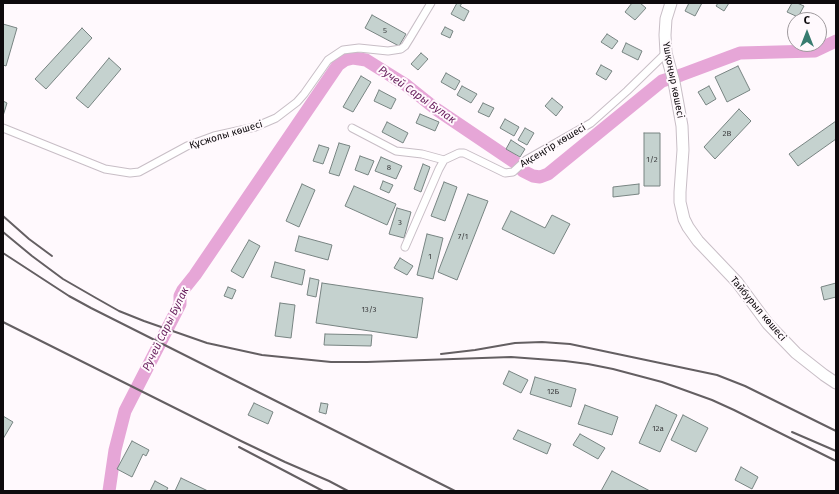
<!DOCTYPE html>
<meta charset="utf-8">
<style>
body{margin:0}
#map{position:relative;width:839px;height:494px;overflow:hidden;background:#fff9fd;font-family:"Fira Sans",sans-serif}
canvas{display:block}
.frame{position:absolute;inset:0;border:4px solid #0e0a0d;pointer-events:none}
.north{position:absolute;left:787px;top:12px;width:40px;height:40px;box-sizing:border-box;background:#fff9fd;border:1px solid #9f999d;border-radius:50%;rotate:0deg;font-size:11px;font-weight:700;line-height:16px;text-align:center;color:#0e0a0d}
.north::after{content:'';display:block;margin:auto;width:14px;height:18px;background:#387c70;clip-path:polygon(50% 0,100% 100%,50% 72%,0 100%)}
</style>
<div id="map">
<canvas width="839" height="494"></canvas>
<div class="frame"></div>
<div class="north">С</div>
</div>
<script>
const context = document.querySelector('canvas').getContext('2d');
context.lineJoin = 'round';
function shape(rows) {
  const path = new Path2D();
  for (const r of rows) {
    path.moveTo(r[0], r[1]);
    for (let i = 2; i < r.length; i += 2) path.lineTo(r[i], r[i + 1]);
  }
  return path;
}
function stroke(path, color, width, dash) {
  context.strokeStyle = color;
  context.lineWidth = width;
  context.lineCap = dash ? 'butt' : 'round';
  context.setLineDash(dash || []);
  context.stroke(path);
}
function fillPath(path, color) {
  context.fillStyle = color;
  context.fill(path, 'evenodd');
}
function label(font, color, halo, rows, align = 'center') {
  context.font = font + ' "Fira Sans",sans-serif';
  context.lineWidth = 4;
  context.setLineDash([]);
  context.textBaseline = 'middle';
  context.strokeStyle = halo;
  context.fillStyle = color;
  for (const [text, x, y, turn = 0] of rows) {
    context.save();
    context.translate(x, y);
    context.rotate((+turn || 0) * Math.PI / 180);
    context.textAlign = isNaN(turn) ? turn : align;
    if (halo) context.strokeText(text, 0, 0);
    context.fillText(text, 0, 0);
    context.restore();
  }
}
stroke(shape([
 [109,491,115,450,125,411,180,304,180,296,183,290,195,275,338,65,345,60,353,58,366,60,406,85,436,109,516,163,523,171,533,176,540,177,548,174,662,81,681,75,740,53,815,51,836,41]
]), '#e6a6d7', 13);
const building = shape([
 [457,3,462,3,460,6,469,11,464,21,451,14,457,3],
 [632,3,640,3,646,8,635,20,625,12,632,3],
 [689,3,702,3,695,16,685,11,689,3],
 [718,3,729,3,724,11,716,6,718,3],
 [792,3,797,3,804,6,798,17,787,12,792,3],
 [372,15,406,34,399,46,365,28,372,15],
 [3,24,17,28,6,66,3,65,3,24],
 [445,27,453,31,450,38,441,34,445,27],
 [82,28,92,38,46,89,35,79,82,28],
 [607,34,618,41,612,49,601,42,607,34],
 [626,43,642,51,638,60,622,52,626,43],
 [421,53,428,59,418,70,411,64,421,53],
 [109,58,121,69,88,108,76,98,109,58],
 [601,65,612,71,606,80,596,74,601,65],
 [738,66,750,90,727,102,715,77,738,66],
 [446,73,460,81,455,90,441,82,446,73],
 [361,76,371,82,353,112,343,107,361,76],
 [462,86,477,94,471,103,457,95,462,86],
 [709,86,716,99,706,105,698,92,709,86],
 [379,90,396,99,391,109,374,101,379,90],
 [552,98,563,107,556,116,545,106,552,98],
 [3,101,7,103,3,116,3,101],
 [483,103,494,108,489,117,478,112,483,103],
 [739,109,751,121,715,159,704,147,739,109],
 [420,114,439,122,435,131,416,123,420,114],
 [505,119,519,127,514,136,500,128,505,119],
 [836,121,836,139,798,166,789,154,836,121],
 [387,122,408,133,403,143,382,132,387,122],
 [525,128,534,133,527,145,518,140,525,128],
 [644,133,660,133,660,186,644,186,644,133],
 [511,140,525,149,520,157,506,149,511,140],
 [339,143,350,146,339,176,329,173,339,143],
 [319,145,329,148,323,164,313,161,319,145],
 [360,156,374,161,368,175,355,170,360,156],
 [381,157,402,166,396,179,375,171,381,157],
 [423,164,430,167,421,192,414,189,423,164],
 [383,181,393,185,389,193,380,189,383,181],
 [444,182,457,187,445,221,431,216,444,182],
 [302,184,315,190,299,227,286,221,302,184],
 [639,184,639,194,613,197,613,187,639,184],
 [354,186,396,204,387,225,345,206,354,186],
 [468,194,488,201,457,280,438,272,468,194],
 [397,208,411,212,404,238,389,234,397,208],
 [511,211,545,228,552,215,570,224,554,254,502,229,511,211],
 [427,234,443,238,433,279,417,275,427,234],
 [299,236,332,245,328,260,295,251,299,236],
 [249,240,260,246,243,278,231,271,249,240],
 [400,258,413,266,407,275,394,268,400,258],
 [275,262,305,270,302,285,271,277,275,262],
 [310,278,319,280,316,297,307,295,310,278],
 [322,283,423,298,417,338,316,323,322,283],
 [836,283,836,297,824,300,821,287,836,283],
 [228,287,236,290,232,299,224,296,228,287],
 [280,303,295,305,291,338,275,336,280,303],
 [325,334,372,335,371,346,324,345,325,334],
 [509,371,528,380,521,393,503,384,509,371],
 [535,377,576,389,571,407,530,394,535,377],
 [254,403,273,412,268,424,248,415,254,403],
 [321,403,328,404,326,414,319,412,321,403],
 [585,405,618,417,612,435,578,424,585,405],
 [656,405,677,415,660,452,639,443,656,405],
 [683,415,708,428,696,452,671,440,683,415],
 [3,416,13,422,3,439,3,416],
 [518,430,551,444,547,454,513,439,518,430],
 [580,434,605,448,598,459,573,445,580,434],
 [132,441,149,450,146,456,143,454,132,477,117,469,132,441],
 [741,467,758,477,752,489,735,480,741,467],
 [612,471,650,491,601,491,612,471],
 [181,478,208,491,175,491,181,478],
 [155,481,168,488,166,491,150,491,155,481]
]);
fillPath(building, '#c5d2cf');
stroke(building, '#788482', 1);
const street = shape([
 [3,128,105,169,130,173,139,172,187,146,214,136,255,127,276,118,297,102,304,94,328,60,343,50,359,48,388,51,401,49,405,46,410,38,431,3],
 [352,128,396,151,422,154,444,160],
 [405,247,439,169,444,160,459,153,464,153,505,173,513,172,526,160,591,123,627,91,666,53]
]);
const secondary = shape([
 [671,3,666,19,665,35,666,53,674,82,682,126,683,150,680,192,680,202,684,219,688,227,698,241,737,282,768,324,796,353,824,375,836,383]
]);
stroke(street, '#c8bec6', 9);
stroke(secondary, '#c8bec6', 13);
stroke(street, '#fff', 7);
stroke(secondary, '#fff', 11);
stroke(shape([
 [3,216,29,239,52,256],
 [3,232,32,256,63,279,96,298,119,311,144,321,207,343,262,355,331,362,367,362,511,357,565,361,588,364,613,369,662,382,712,400,734,410,836,461],
 [3,253,69,296,91,308,455,491],
 [3,322,241,441,285,462,329,481,348,491],
 [441,354,475,350,515,343,542,342,570,344,717,375,745,386,836,431],
 [792,432,836,451],
 [239,447,323,491]
]), '#645f62', 2);
label('8px', '#3c3c3e', null, [
 ["5",385,31],
 ["2В",727,134],
 ["1/2",652,160],
 ["8",389,168],
 ["3",400,223],
 ["7/1",463,237],
 ["1",430,257],
 ["13/3",369,310],
 ["12Б",553,392],
 ["12а",658,429]
]);
label('10px', '#0e0a0d', '#fff9fd', [
 ["Үшқоңыр көшесі",673,80,79],
 ["Құсжолы көшесі",226,135,-17],
 ["Ақсеңгір көшесі",553,146,-31],
 ["Тайбурыл көшесі",758,309,50]
]);
label('italic 11px', '#671e5c', '#fff9fd', [
 ["Ручей Сары Булак",417,95,35],
 ["Ручей Сары Булак",166,329,-64]
]);
</script>
